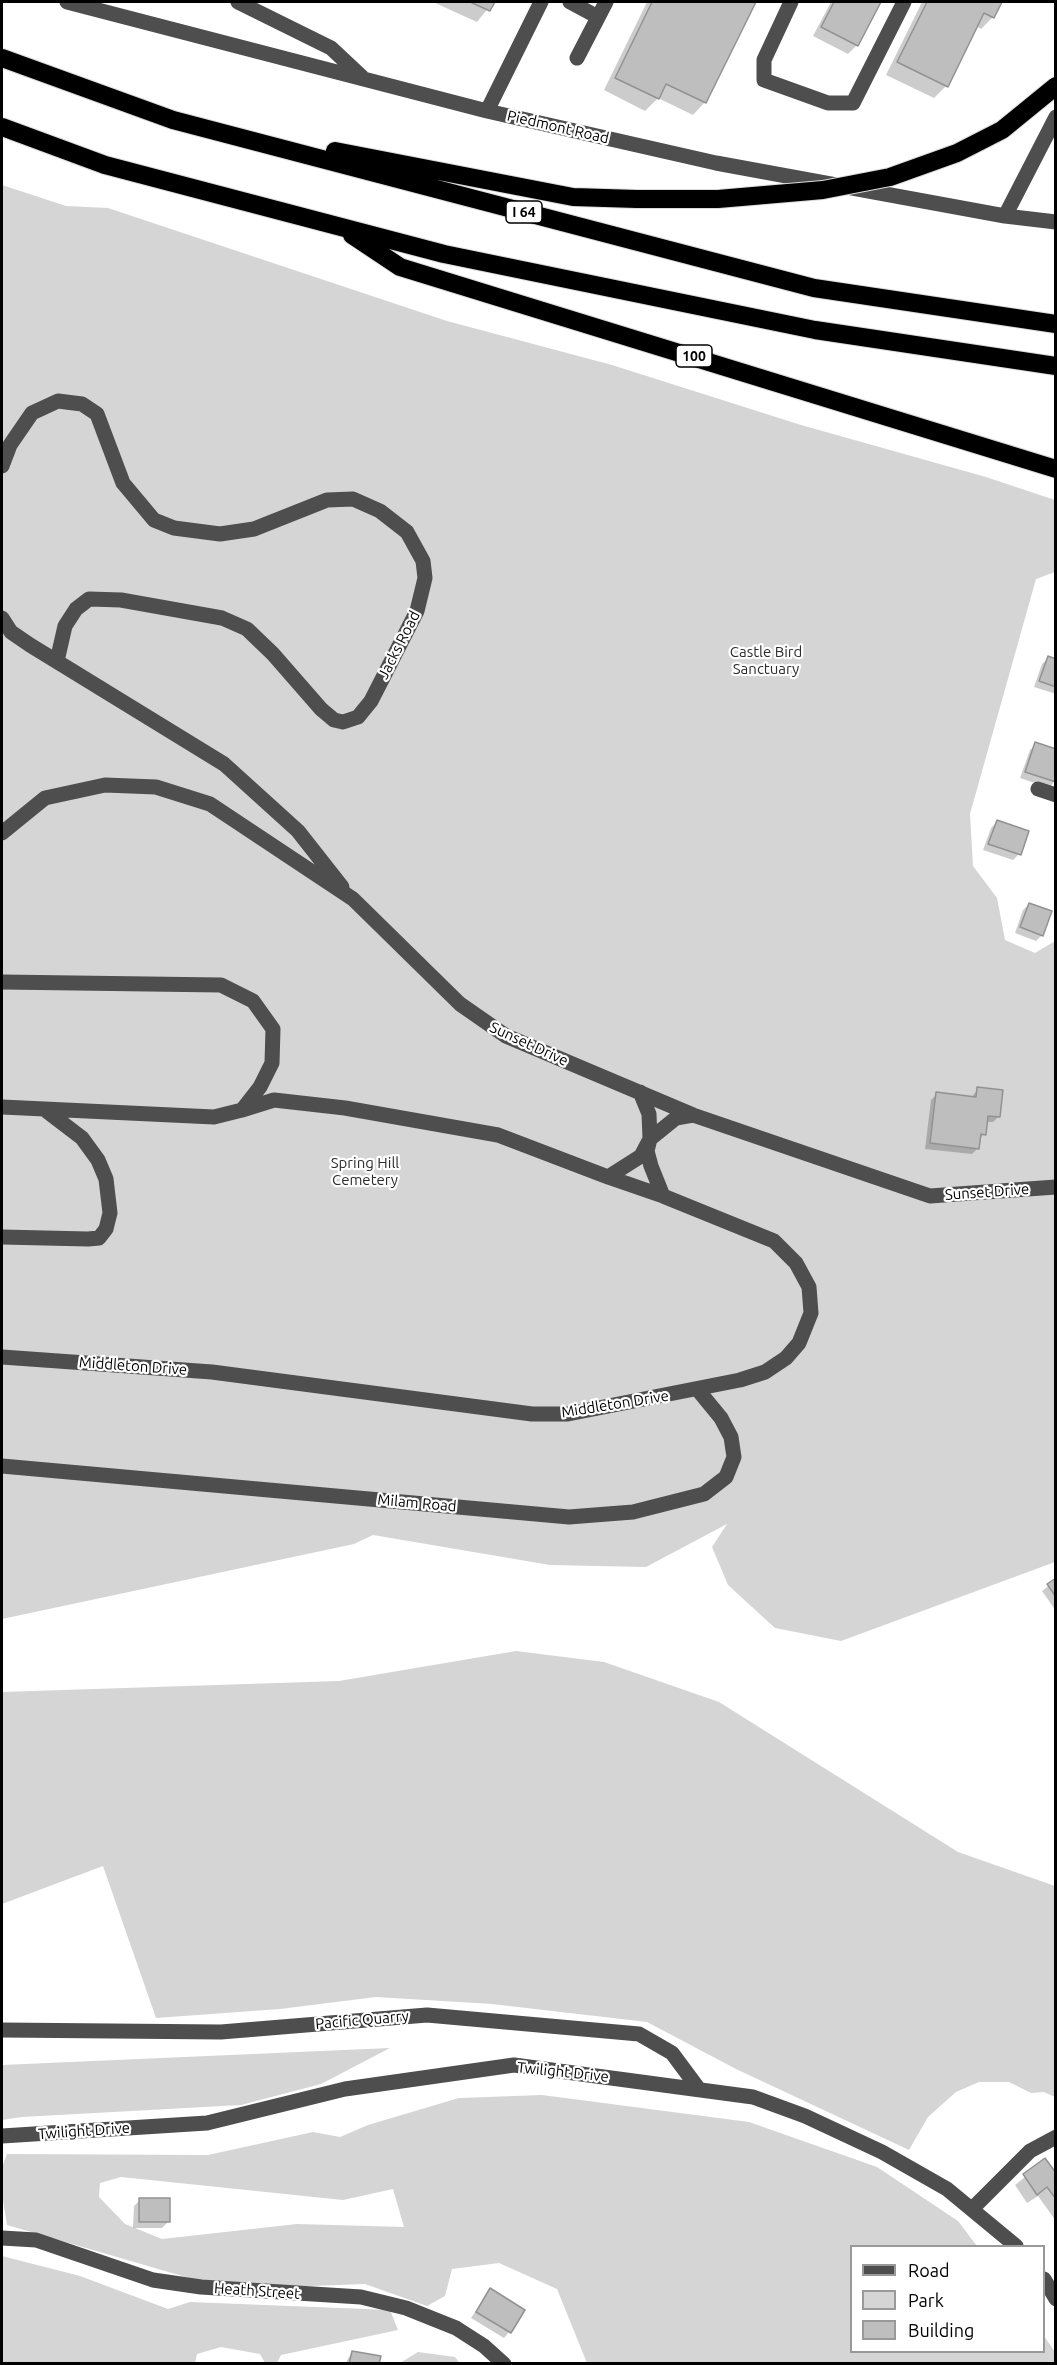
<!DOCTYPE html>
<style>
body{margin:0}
#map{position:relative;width:1057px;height:2365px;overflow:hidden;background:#fff;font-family:Ubuntu,sans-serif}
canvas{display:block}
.frame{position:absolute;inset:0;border:3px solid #000;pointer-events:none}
.legend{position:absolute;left:850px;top:2245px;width:195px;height:108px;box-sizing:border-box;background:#fff;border:2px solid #999;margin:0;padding:8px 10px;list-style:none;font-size:18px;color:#000}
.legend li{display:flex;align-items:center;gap:12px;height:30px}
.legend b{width:30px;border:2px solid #999}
</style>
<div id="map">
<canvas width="1057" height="2365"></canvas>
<div class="frame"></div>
<ul class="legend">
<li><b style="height:8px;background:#4e4e4e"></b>Road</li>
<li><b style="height:16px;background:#d5d5d5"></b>Park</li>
<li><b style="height:16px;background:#bebebe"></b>Building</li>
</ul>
</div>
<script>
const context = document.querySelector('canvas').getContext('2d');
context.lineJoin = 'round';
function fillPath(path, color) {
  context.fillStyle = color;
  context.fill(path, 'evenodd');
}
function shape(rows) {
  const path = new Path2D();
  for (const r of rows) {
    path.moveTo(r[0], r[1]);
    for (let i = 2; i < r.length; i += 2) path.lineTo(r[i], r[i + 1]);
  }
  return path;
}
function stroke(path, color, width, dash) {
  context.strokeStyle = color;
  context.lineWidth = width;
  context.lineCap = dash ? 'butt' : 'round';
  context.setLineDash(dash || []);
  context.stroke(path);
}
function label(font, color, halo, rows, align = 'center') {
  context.font = font + ' Ubuntu,sans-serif';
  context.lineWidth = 4.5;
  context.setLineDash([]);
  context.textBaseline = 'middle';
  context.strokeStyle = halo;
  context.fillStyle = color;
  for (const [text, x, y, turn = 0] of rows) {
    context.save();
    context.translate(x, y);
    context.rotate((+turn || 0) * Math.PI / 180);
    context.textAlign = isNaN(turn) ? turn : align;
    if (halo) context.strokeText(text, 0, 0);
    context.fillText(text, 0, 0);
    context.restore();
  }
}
fillPath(shape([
 [2,185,66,206,108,208,447,321,612,365,801,425,986,477,1055,500,1055,572,1036,579,970,814,973,866,997,898,1005,940,1035,953,1055,941,1055,1562,841,1641,775,1628,728,1585,712,1547,727,1524,646,1567,550,1565,373,1535,354,1544,2,1619],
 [516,1651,604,1662,719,1702,958,1852,1055,1886,1055,2097,1044,2092,1031,2093,1009,2082,979,2082,956,2092,928,2117,909,2150,736,2069,647,2022,492,2004,376,1997,280,2009,156,2018,103,1866,2,1904,2,1692,339,1681],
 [390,2048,321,2084,241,2105,22,2117,2,2120,2,2065],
 [542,2095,749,2122,877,2167,958,2221,977,2246,852,2246,852,2352,1044,2352,1044,2336,1055,2352,1055,2363,587,2363,557,2289,499,2263,452,2269,445,2296,427,2306,365,2284,255,2288,196,2280,7,2225,2,2194,2,2167,7,2154,208,2155,313,2132,340,2137,368,2125,459,2098],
 [121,2177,343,2200,393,2189,404,2227,297,2224,162,2239,125,2224,99,2197,100,2183],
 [2,2256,80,2276,168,2309,190,2302,390,2310,398,2330,281,2355,277,2363,265,2363,260,2354,221,2347,197,2354,195,2363,2,2363],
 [418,2352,455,2357,460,2363,400,2363]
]), '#d5d5d5');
fillPath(shape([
 [433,2,493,2,477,22],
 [647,2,754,2,705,102,693,115,658,98,645,111,604,90],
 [831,2,879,2,857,45,848,54,813,36],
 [922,2,1001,2,993,17,981,29,976,26,946,86,934,98,886,75],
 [1048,658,1056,660,1056,694,1034,687,1042,664],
 [1036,744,1056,779,1049,788,1020,778,1030,750],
 [997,822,1019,854,1013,860,983,850,991,828],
 [1029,904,1042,935,1036,941,1015,933,1023,910],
 [978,1089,999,1116,993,1122,986,1122,984,1134,978,1140,978,1148,972,1154,925,1149,931,1100,937,1094,971,1098],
 [1056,1580,1056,1611,1042,1591],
 [1045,2161,1056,2176,1056,2221,1038,2196,1027,2203,1015,2185],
 [140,2200,168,2222,162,2228,133,2228,134,2206],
 [490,2290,509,2332,504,2338,471,2318],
 [352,2352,378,2364,345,2364]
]), '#0003');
const building = shape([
 [470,2,495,2,490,11,470,2],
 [652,2,756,2,706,103,666,84,659,99,615,78,652,2],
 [834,2,881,2,858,46,821,27,834,2],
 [927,2,1002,2,994,18,984,13,948,87,897,62,927,2],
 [1048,656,1056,659,1056,687,1039,681,1048,656],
 [1035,742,1056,749,1056,782,1025,772,1035,742],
 [997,820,1029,831,1021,855,988,844,997,820],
 [1029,903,1052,911,1043,936,1020,927,1029,903],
 [977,1087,1003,1090,1000,1117,988,1116,986,1135,981,1134,979,1149,930,1143,936,1092,976,1097,977,1087],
 [1056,1578,1056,1597,1047,1584,1056,1578],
 [1045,2158,1056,2173,1056,2199,1047,2187,1037,2195,1023,2174,1045,2158],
 [139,2198,170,2198,170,2222,139,2222,139,2198],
 [490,2288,525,2310,511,2333,476,2312,490,2288],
 [352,2351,381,2356,379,2364,349,2364,352,2351]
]);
fillPath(building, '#bebebe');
stroke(building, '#929292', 1.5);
const highway = shape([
 [2,58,173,120,814,288,1056,324],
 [2,127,105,165,444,254,815,330,1056,366],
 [335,151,573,197,637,199],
 [352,235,400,267,1056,469]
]);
stroke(highway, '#dbdbdb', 20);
stroke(shape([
 [67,2,487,111,716,163,1005,216,1056,222],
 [238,2,331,48,362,77],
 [570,2,598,17],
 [791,2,764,60,764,80,828,103,853,103,904,2],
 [577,58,606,2],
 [487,111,541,2],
 [1005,216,1056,117],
 [2,466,10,445,32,413,58,401,82,404,97,414,123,483,154,520,174,528,220,534,254,529,327,500,353,499,380,511,407,532,423,561,425,578,417,611,371,701,358,717,343,722,334,720,321,709,273,654,247,629,222,618,121,600,89,599,76,609,65,626,57,661],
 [2,618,11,632,30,645,224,764,298,831,342,887],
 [1038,789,1056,795],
 [2,833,45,798,105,785,156,787,210,804,353,899,460,1004,506,1036,693,1115,930,1196,1056,1187],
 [2,982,221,985,253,1001,273,1029,272,1063,260,1087,242,1110,214,1117,2,1107],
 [242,1110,274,1100,345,1108,498,1135,608,1177,641,1156,650,1139,649,1114,640,1092],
 [608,1177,663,1196],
 [2,1237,88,1239,99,1238,106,1229,110,1213,106,1179,98,1160,82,1138,44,1109],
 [2,1357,212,1372,532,1414,568,1414,740,1380,765,1372,786,1358,799,1343,811,1313,809,1287,796,1263,774,1241,663,1196,651,1166,647,1151,650,1139,676,1118,693,1115],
 [2,1466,569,1517,633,1512,704,1494,726,1477,734,1457,731,1437,721,1418,698,1390],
 [2,2030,221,2032,427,2015,639,2034,672,2053,698,2088],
 [2,2136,207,2123,345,2089,514,2065,753,2097,805,2116,882,2152,947,2189,1016,2246],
 [972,2209,1030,2151,1056,2137],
 [2,2238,36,2240,153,2280,201,2287,361,2297,406,2308,456,2328,484,2346,504,2364],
 [1044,2279,1056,2299]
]), '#4e4e4e', 15);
stroke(highway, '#000', 18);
const highwayBridge = shape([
 [637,199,718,199,823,190,890,177,957,153,1002,130,1056,86]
]);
stroke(highwayBridge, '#dbdbdb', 20, []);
stroke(highwayBridge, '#000', 18);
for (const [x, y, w] of [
 [524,212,36],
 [694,356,36]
]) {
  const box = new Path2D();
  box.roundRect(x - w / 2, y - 11, w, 22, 4.5);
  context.fillStyle = '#fff';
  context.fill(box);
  stroke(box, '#000', 1.5);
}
label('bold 14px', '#000', null, [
 ["I 64",524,212],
 ["100",694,356]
]);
label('15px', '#000', '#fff', [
 ["Piedmont Road",558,127,13],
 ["Jacks Road",399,645,-63],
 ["Sunset Drive",529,1044,25],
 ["Sunset Drive",987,1192,-4],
 ["Middleton Drive",133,1366,4],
 ["Middleton Drive",615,1404,-9],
 ["Milam Road",417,1503,5],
 ["Pacific Quarry",362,2020,-5],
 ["Twilight Drive",563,2072,6],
 ["Twilight Drive",84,2131,-4],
 ["Heath Street",257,2291,4]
]);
label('15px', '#2c2c2c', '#fff', [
 ["Castle Bird",766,652],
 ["Sanctuary",766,669],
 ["Spring Hill",365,1163],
 ["Cemetery",365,1180]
]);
</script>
